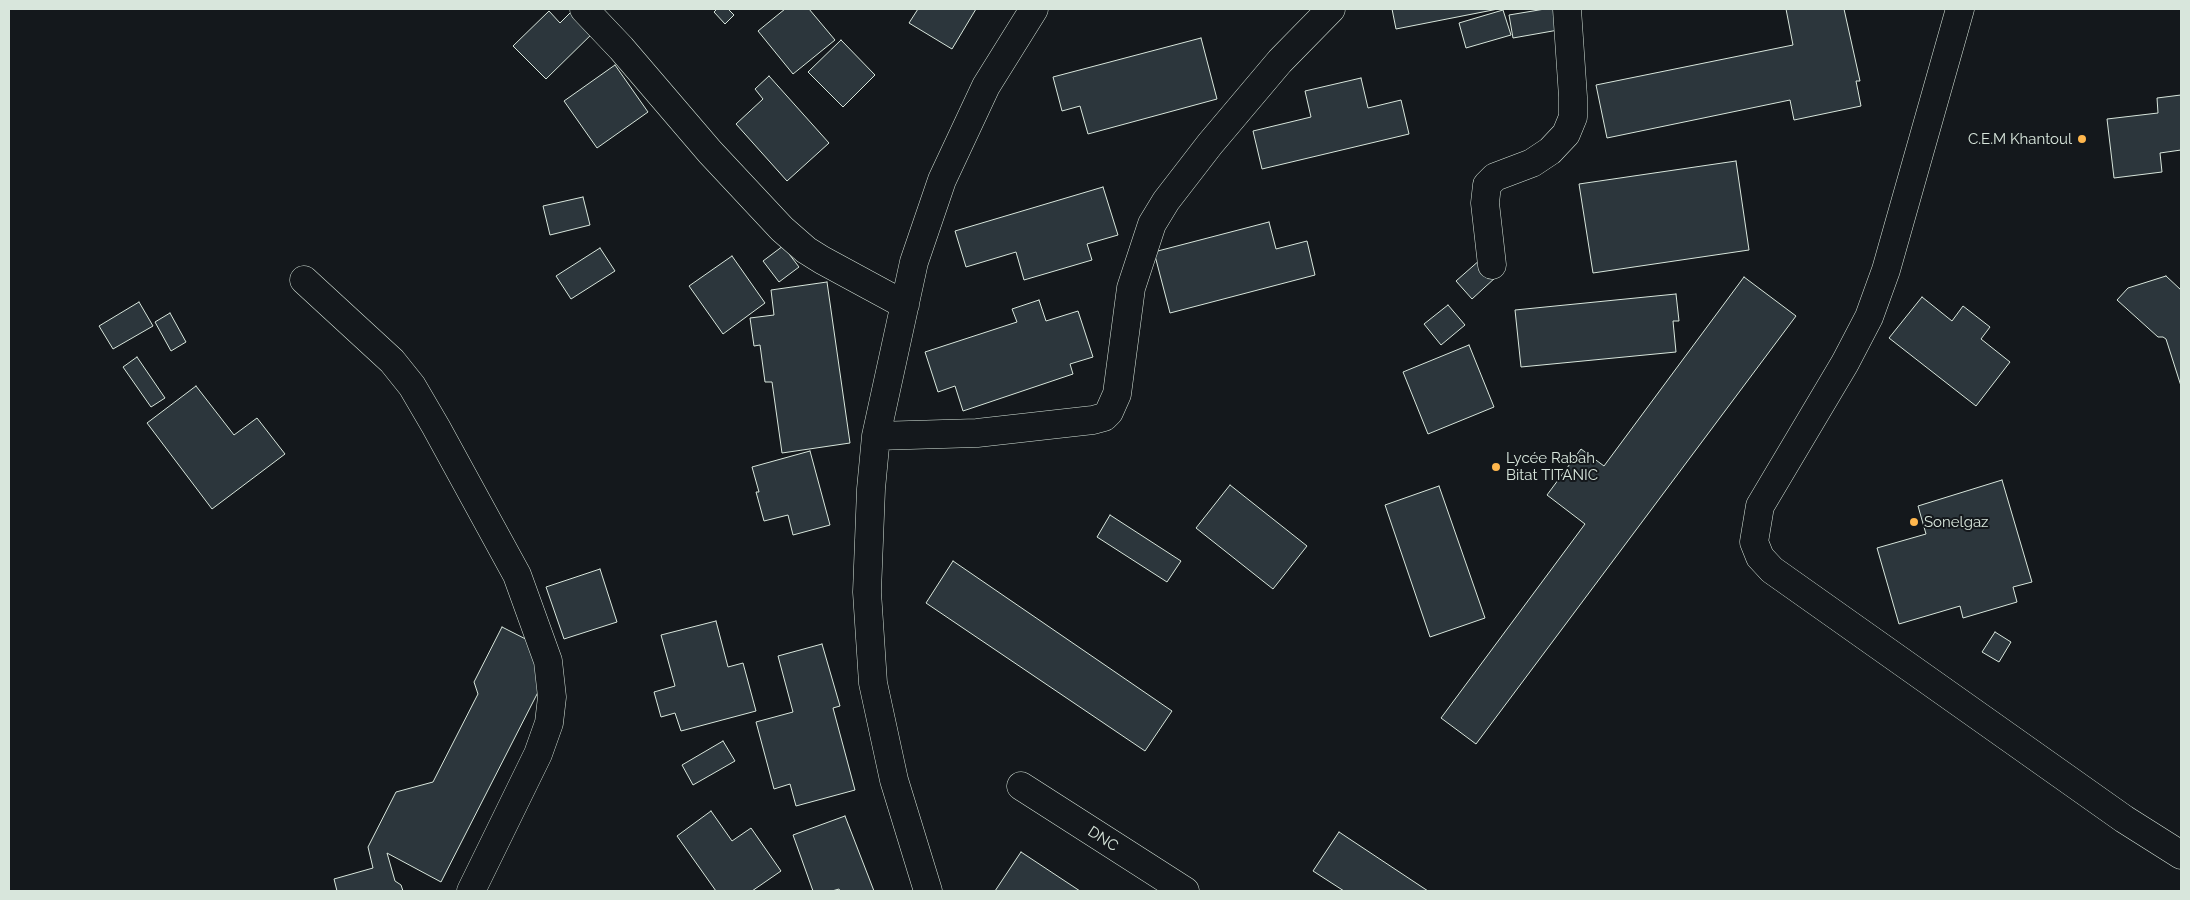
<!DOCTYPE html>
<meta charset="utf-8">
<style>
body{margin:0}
#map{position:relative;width:2190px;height:900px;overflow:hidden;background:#14181c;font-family:Raleway,sans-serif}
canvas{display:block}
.frame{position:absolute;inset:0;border:10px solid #d8e6dc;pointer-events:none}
</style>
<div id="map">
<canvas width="2190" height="900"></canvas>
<div class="frame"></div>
</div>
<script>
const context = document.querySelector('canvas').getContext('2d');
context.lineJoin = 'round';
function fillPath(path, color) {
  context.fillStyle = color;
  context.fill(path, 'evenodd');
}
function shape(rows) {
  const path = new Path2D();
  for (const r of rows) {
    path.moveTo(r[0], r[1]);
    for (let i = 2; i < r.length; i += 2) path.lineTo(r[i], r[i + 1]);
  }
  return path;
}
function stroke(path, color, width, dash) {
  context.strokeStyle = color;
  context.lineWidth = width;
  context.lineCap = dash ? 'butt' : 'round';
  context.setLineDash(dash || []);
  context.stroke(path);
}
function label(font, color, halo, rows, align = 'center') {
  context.font = font + ' Raleway,sans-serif';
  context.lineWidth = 4;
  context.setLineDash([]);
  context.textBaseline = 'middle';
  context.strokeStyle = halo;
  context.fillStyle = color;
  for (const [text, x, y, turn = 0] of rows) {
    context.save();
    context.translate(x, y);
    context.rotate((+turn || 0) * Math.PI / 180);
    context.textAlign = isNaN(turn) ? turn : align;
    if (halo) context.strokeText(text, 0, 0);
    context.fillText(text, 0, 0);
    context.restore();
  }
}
const building = shape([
 [574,9,599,27,546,79,513,46,549,11,560,23,574,9],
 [717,9,728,9,734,15,725,24,714,12,717,9],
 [785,9,809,9,835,40,793,74,758,31,785,9],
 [918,9,976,9,952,49,909,23,918,9],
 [1392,9,1498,9,1396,29,1392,9],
 [1545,9,1560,9,1564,29,1513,38,1509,15,1545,9],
 [1786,9,1844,9,1860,81,1856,81,1861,106,1794,120,1790,100,1607,138,1596,85,1793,45,1786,9],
 [1503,10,1511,35,1466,48,1459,23,1503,10],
 [1201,38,1217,99,1088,134,1080,106,1062,111,1053,77,1201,38],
 [841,40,875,75,843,107,808,72,841,40],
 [615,65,648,112,597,148,564,101,615,65],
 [769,76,829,143,787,181,736,124,763,99,755,89,769,76],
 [1361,78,1368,108,1401,100,1409,134,1262,169,1253,131,1311,117,1305,91,1361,78],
 [2181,95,2181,150,2160,153,2162,172,2114,178,2107,119,2158,113,2157,98,2181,95],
 [1736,161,1749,250,1593,273,1579,184,1736,161],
 [1103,187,1118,235,1087,244,1092,260,1024,280,1016,252,966,267,955,231,1103,187],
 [583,197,590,225,550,235,543,206,583,197],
 [1269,222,1276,249,1307,241,1315,275,1170,313,1154,252,1269,222],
 [783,246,799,267,779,282,763,261,783,246],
 [600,248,615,271,571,299,556,276,600,248],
 [732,256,765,303,723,334,689,286,732,256],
 [1481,259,1496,277,1472,299,1456,281,1481,259],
 [2166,276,2181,290,2181,386,2166,339,2163,337,2158,337,2117,300,2128,288,2166,276],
 [1744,277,1796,316,1476,744,1441,718,1585,524,1547,495,1581,449,1604,466,1744,277],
 [827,282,850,443,782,453,772,382,765,382,760,345,754,346,750,318,774,315,771,290,827,282],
 [1676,294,1679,321,1673,321,1676,352,1521,367,1515,310,1676,294],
 [1922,297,1952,321,1963,306,1990,327,1981,339,2010,362,1976,406,1889,338,1922,297],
 [1039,300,1046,321,1078,311,1093,357,1070,364,1073,374,963,411,955,386,938,392,925,352,1017,322,1012,309,1039,300],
 [139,302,153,326,113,349,99,326,139,302],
 [1448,305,1465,325,1441,345,1424,324,1448,305],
 [170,313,186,342,171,351,155,322,170,313],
 [1469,345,1494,407,1428,434,1403,372,1469,345],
 [137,357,165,398,151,407,123,367,137,357],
 [196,386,234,435,257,418,285,454,212,509,147,423,196,386],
 [810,451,830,525,793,535,788,515,764,521,756,492,759,492,752,467,810,451],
 [2002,480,2032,582,2013,587,2017,602,1963,618,1960,606,1899,624,1877,548,1926,534,1918,506,2002,480],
 [1230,485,1307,546,1273,589,1196,528,1230,485],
 [1439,486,1485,618,1430,637,1385,505,1439,486],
 [1110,515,1181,561,1167,582,1097,537,1110,515],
 [953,561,1172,711,1145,751,926,603,953,561],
 [600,569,617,622,564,639,546,587,600,569],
 [716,621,728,667,743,663,756,711,681,731,675,713,661,717,654,692,675,686,661,635,716,621],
 [502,627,557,655,441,882,387,853,395,881,401,885,403,891,337,891,334,879,373,868,368,847,396,792,433,782,478,694,474,682,502,627],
 [1995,632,2011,642,1999,662,1982,652,1995,632],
 [822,644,840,706,833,708,855,790,796,806,790,784,774,789,756,722,793,712,778,656,822,644],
 [723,741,735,761,693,785,682,765,723,741],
 [711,811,732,841,751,828,781,871,752,891,716,891,677,836,711,811],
 [845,816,874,891,840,891,839,889,832,891,813,891,793,835,845,816],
 [1339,832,1428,891,1344,891,1313,871,1339,832],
 [1021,852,1080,891,995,891,1021,852]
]);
fillPath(building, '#2c363c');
stroke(building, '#d8e6dc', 1);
const street = shape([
 [584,9,621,48,710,152,782,229,806,250,822,260,905,305],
 [1960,9,1886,270,1869,317,1845,363,1760,506,1754,542,1760,557,1772,570,2124,819,2181,855],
 [1492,265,1485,203,1487,185,1495,177,1532,163,1550,151,1566,134,1573,117,1573,97,1567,9],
 [304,280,392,361,412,386,436,427,517,575,548,661,552,697,549,723,538,754,471,891],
 [876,436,977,433,1093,420,1104,417,1109,412,1117,394,1131,288,1152,224,1166,201,1210,144,1280,61,1331,9],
 [1021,786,1185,891],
 [928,891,894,780,873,683,867,592,871,489,876,436,914,262,942,180,986,86,1034,9]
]);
stroke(street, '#d8e6dc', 29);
stroke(street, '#14181c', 28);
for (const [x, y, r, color] of [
 [2082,139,5,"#ffb74d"],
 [1496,467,5,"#ffb74d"],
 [1914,522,5,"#ffb74d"]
]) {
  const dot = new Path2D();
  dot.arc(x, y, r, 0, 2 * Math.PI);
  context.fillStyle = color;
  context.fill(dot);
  stroke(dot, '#14181c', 2);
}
label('15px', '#d8e6dc', '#14181c', [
 ["C.E.M Khantoul",2072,139,"right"],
 ["Lycée Rabah",1506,458],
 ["Bitat TITANIC",1506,475],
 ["Sonelgaz",1924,522]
], 'left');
label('15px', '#d8e6dc', '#14181c', [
 ["DNC",1103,839,33]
]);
</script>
